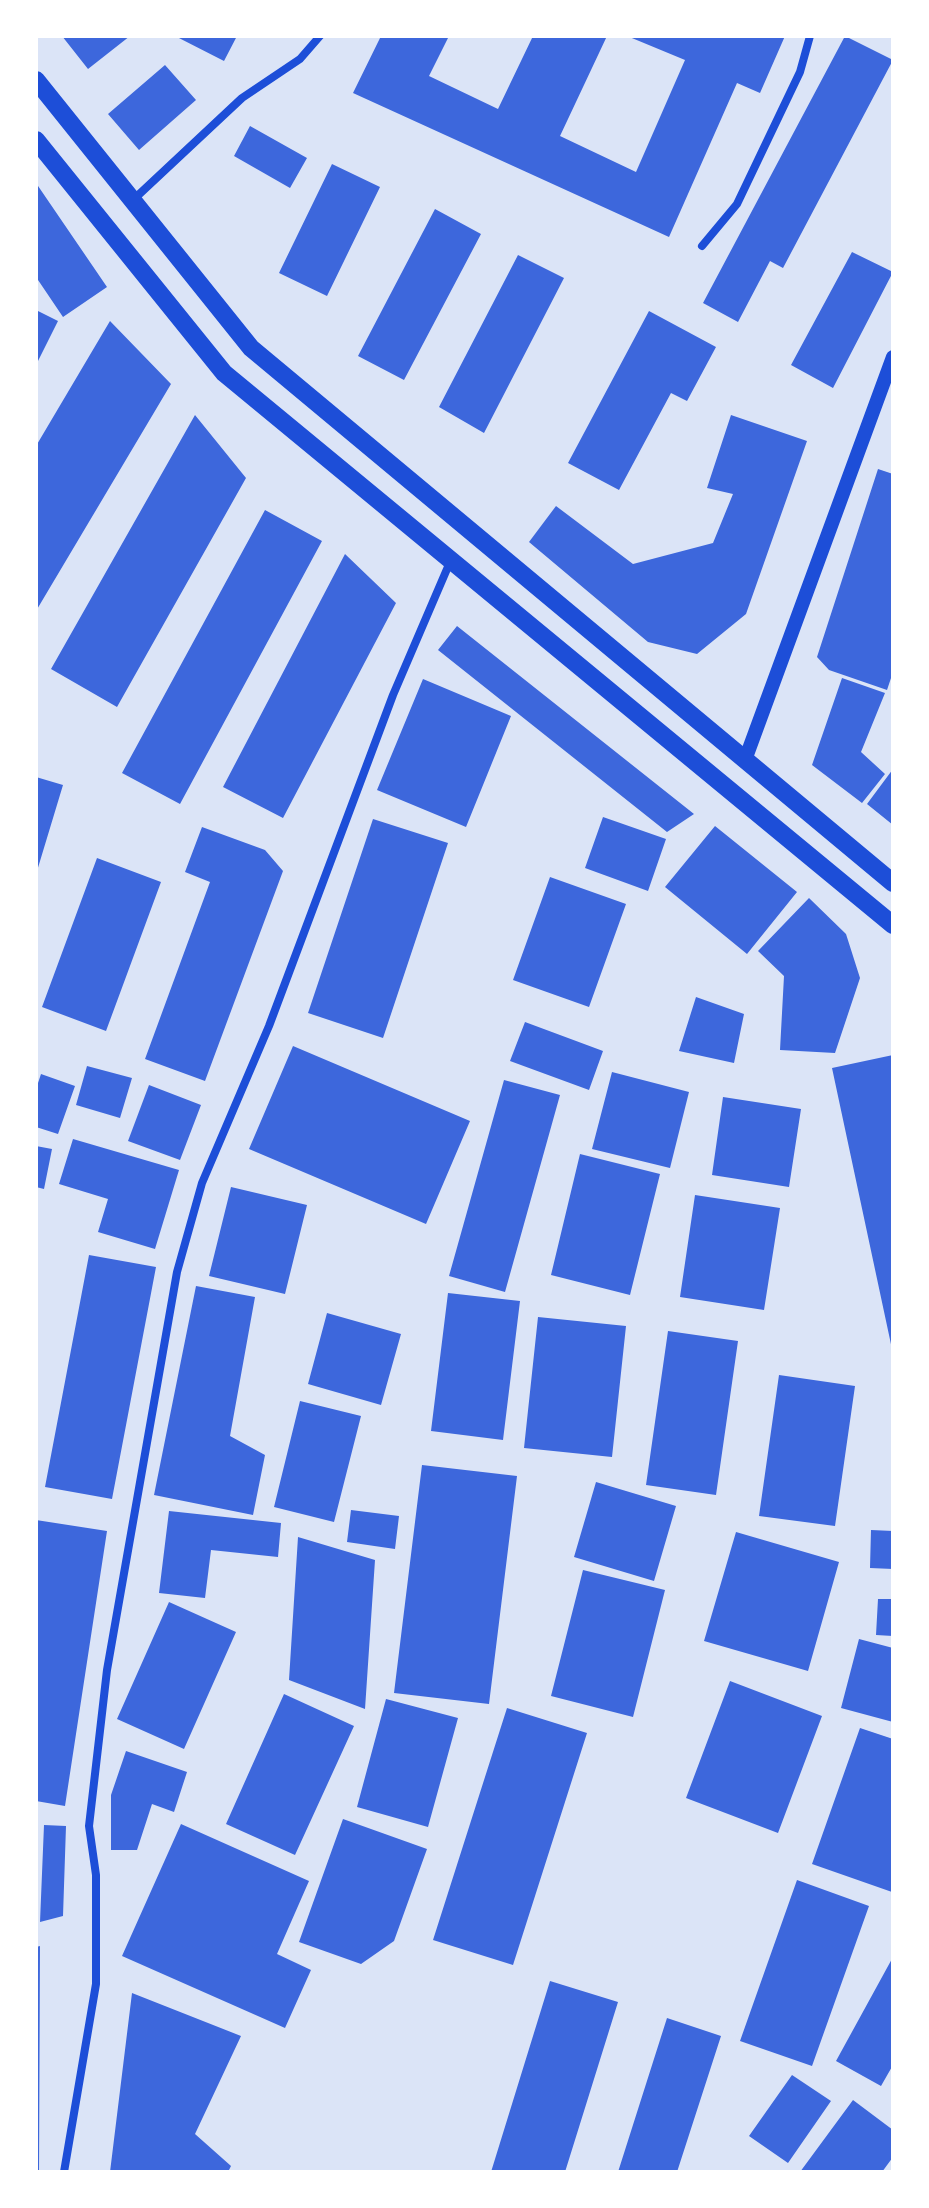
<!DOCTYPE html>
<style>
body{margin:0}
#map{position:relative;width:929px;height:2208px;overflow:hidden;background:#f2f2f2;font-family:"Asap Condensed",sans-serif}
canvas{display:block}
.frame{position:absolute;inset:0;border:38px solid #fff;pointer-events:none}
</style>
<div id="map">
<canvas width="929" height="2208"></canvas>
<div class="frame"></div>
</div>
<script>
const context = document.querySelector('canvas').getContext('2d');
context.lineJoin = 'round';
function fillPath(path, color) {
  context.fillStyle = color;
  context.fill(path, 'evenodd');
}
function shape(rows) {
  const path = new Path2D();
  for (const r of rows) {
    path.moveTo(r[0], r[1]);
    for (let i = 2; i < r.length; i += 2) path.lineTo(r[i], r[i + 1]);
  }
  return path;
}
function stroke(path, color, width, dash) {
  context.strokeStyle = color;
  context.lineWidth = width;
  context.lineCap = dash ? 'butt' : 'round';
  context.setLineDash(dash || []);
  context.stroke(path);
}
fillPath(shape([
 [36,36,893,36,893,2172,36,2172]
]), '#dbe4f7');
fillPath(shape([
 [62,36,130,36,88,69],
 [175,36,237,36,224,61],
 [381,36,449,36,429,76,498,109,533,36,607,36,560,136,636,172,685,60,627,36,785,36,760,93,737,83,669,237,353,93],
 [845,36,893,60,783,268,770,261,738,322,703,303],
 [165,65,196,100,139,150,108,114],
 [250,126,307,158,290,188,234,156],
 [332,164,380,187,327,296,279,273],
 [36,183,107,287,63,317,36,277],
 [435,209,481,234,404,380,358,356],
 [852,252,893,272,833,388,791,365],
 [518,255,564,278,484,433,439,407],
 [36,310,58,321,36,365],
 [649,311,716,347,687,401,671,393,619,490,568,463],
 [110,321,171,384,36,611,36,446],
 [195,415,246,478,117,707,51,669],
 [731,415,807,441,746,614,697,654,648,642,529,542,556,506,633,564,713,543,733,494,707,488],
 [878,469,893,474,893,672,887,690,829,670,817,657],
 [265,510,322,541,180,804,122,773],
 [345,554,396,603,283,818,223,787],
 [457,626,694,814,667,832,438,650],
 [842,678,885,693,861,752,885,774,862,803,812,765],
 [423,679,511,716,466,827,377,790],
 [893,769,893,825,867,804],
 [36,777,63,785,37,871,36,871],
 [603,817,666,839,648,891,585,868],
 [373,819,448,843,383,1038,308,1013],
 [715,826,797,892,747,954,665,887],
 [202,827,265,850,283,871,205,1081,145,1059,210,882,185,872],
 [97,858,161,882,106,1031,42,1007],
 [550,877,626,904,589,1007,513,980],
 [809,898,846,934,860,978,835,1053,780,1050,784,976,758,951],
 [696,997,744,1014,734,1063,679,1051],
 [525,1022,603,1051,589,1090,510,1061],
 [293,1046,470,1121,426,1224,249,1149],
 [893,1055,893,1349,892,1349,832,1068],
 [87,1066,132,1078,120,1118,76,1105],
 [612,1072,689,1092,670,1168,592,1149],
 [41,1074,75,1086,58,1134,36,1127,36,1089],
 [504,1080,560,1095,505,1292,449,1276],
 [149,1085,201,1105,180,1160,128,1141],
 [723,1097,801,1109,789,1187,712,1175],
 [73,1139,179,1170,155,1249,98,1232,108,1199,59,1184],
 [36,1146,52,1149,44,1189,36,1187],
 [580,1154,660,1174,630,1295,551,1275],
 [231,1187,307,1205,285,1294,209,1276],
 [695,1195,780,1208,764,1310,680,1297],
 [89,1255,156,1267,112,1499,45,1487],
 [196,1286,255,1297,230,1436,265,1455,253,1515,154,1495],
 [448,1293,520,1301,503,1440,431,1431],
 [327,1313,401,1334,381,1405,308,1384],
 [538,1317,626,1326,612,1457,524,1448],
 [668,1331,738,1341,716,1495,646,1485],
 [779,1375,855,1386,835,1526,759,1516],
 [300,1401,361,1416,334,1522,274,1507],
 [422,1465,517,1476,489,1704,394,1693],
 [596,1482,676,1506,654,1581,574,1557],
 [351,1510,399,1516,395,1549,347,1542],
 [169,1511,281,1523,278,1557,211,1550,205,1598,159,1593],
 [36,1520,107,1531,65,1806,36,1801],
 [871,1530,893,1531,893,1569,870,1568],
 [736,1532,839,1562,808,1671,704,1641],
 [298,1537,375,1560,365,1709,289,1680],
 [583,1570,665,1590,633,1717,551,1696],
 [878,1599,893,1599,893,1636,876,1635],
 [169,1602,236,1632,184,1749,117,1719],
 [859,1639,893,1648,893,1722,841,1708],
 [730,1681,822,1716,778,1833,686,1798],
 [284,1694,354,1726,295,1855,226,1824],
 [386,1699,458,1718,428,1827,357,1807],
 [507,1708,587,1733,513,1965,433,1940],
 [860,1728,893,1739,892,1892,812,1864],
 [126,1751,187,1772,174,1812,152,1804,137,1850,111,1850,111,1795],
 [343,1819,427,1849,394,1941,361,1964,299,1942],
 [181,1824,309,1881,277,1954,311,1970,285,2028,122,1956],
 [44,1825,66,1826,63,1916,40,1922],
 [797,1880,869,1906,812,2066,740,2041],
 [40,1946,39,2172,36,2172,36,1947],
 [893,1957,893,2065,881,2086,836,2061],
 [550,1981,618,2002,565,2172,491,2172],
 [132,1993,241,2036,195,2134,231,2166,228,2172,110,2172],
 [667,2018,721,2036,677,2172,618,2172],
 [792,2075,831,2101,788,2163,749,2136],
 [853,2100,893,2130,893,2157,882,2172,800,2172]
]), '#3d67dc');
stroke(shape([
 [133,200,242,98,300,59,320,36],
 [702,246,737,204,800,72,810,36],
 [64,2172,96,1984,96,1875,89,1826,107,1670,177,1272,202,1183,269,1026,393,695,450,562]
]), '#1d4ed8', 8);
stroke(shape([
 [745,760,893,357]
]), '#1d4ed8', 14);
stroke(shape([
 [36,80,251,348,893,883],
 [36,140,224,373,893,925]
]), '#1d4ed8', 18);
</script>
